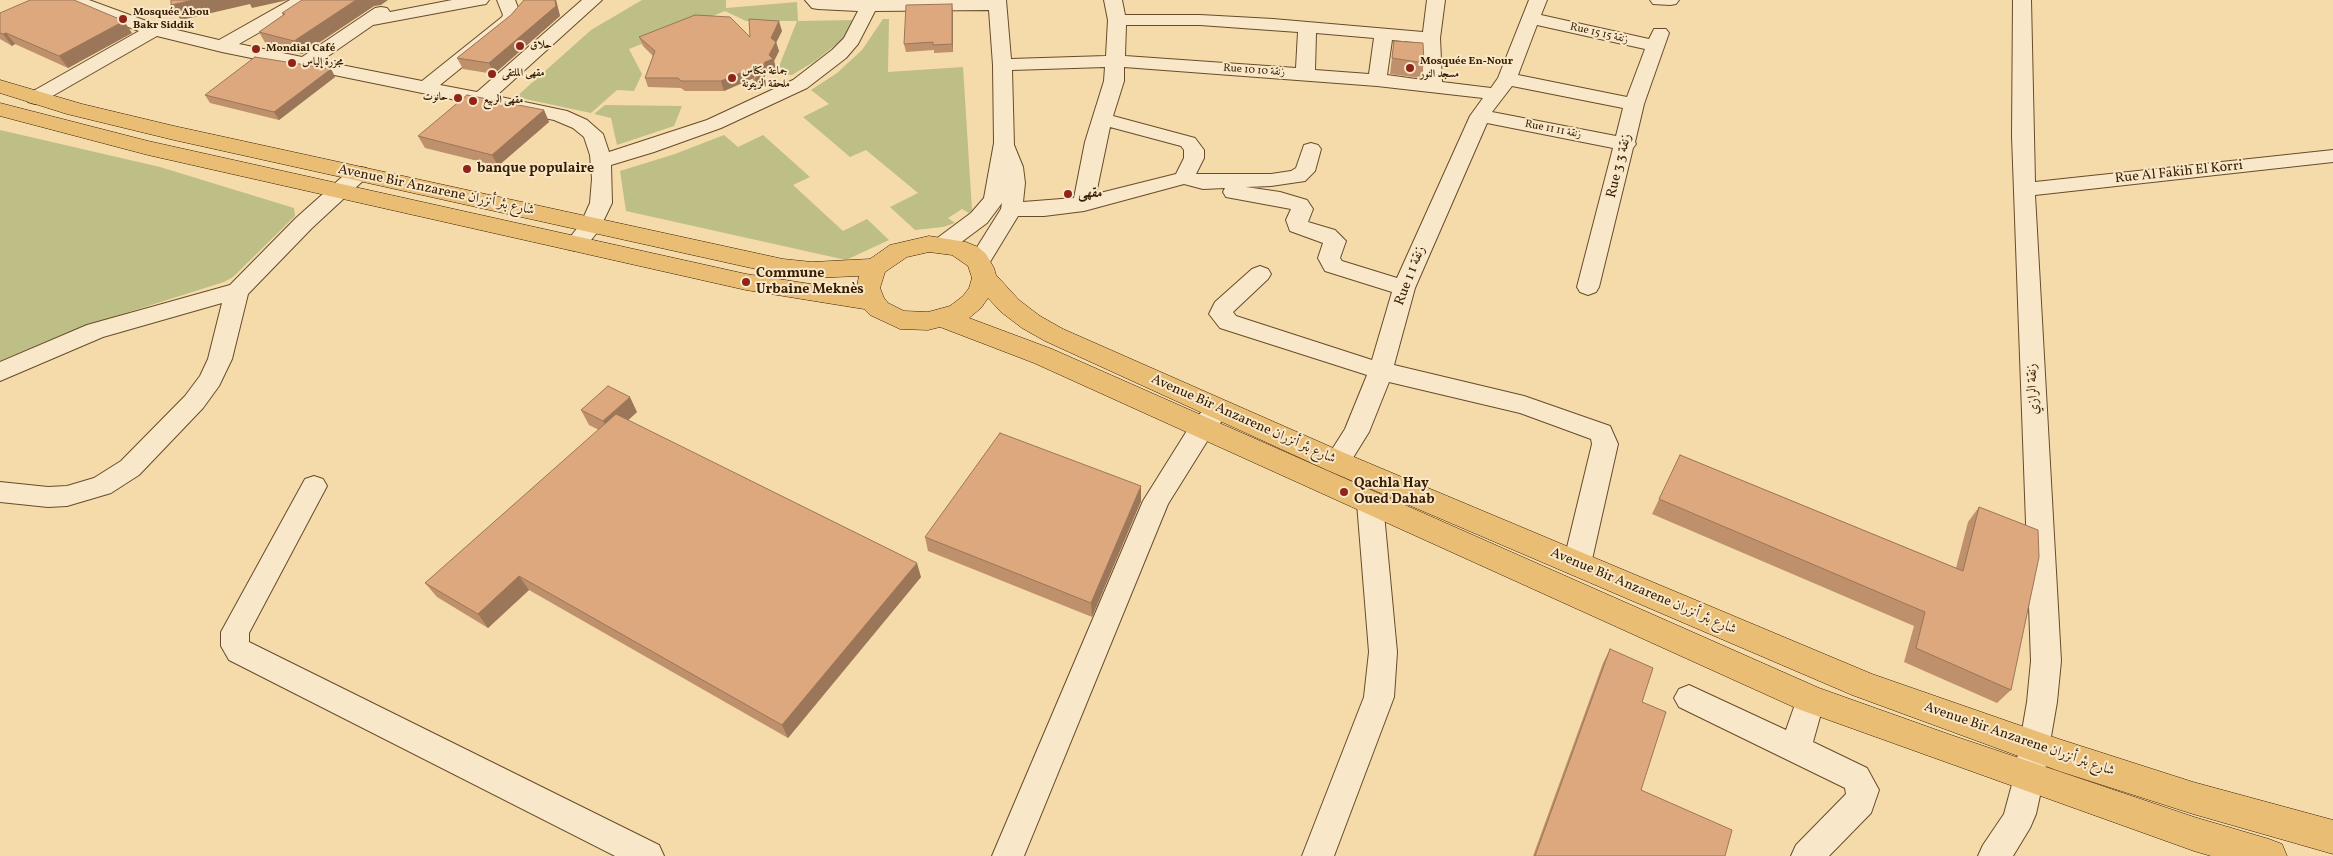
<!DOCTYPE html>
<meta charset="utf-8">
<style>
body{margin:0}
canvas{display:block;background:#f5daaa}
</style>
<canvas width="2333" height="856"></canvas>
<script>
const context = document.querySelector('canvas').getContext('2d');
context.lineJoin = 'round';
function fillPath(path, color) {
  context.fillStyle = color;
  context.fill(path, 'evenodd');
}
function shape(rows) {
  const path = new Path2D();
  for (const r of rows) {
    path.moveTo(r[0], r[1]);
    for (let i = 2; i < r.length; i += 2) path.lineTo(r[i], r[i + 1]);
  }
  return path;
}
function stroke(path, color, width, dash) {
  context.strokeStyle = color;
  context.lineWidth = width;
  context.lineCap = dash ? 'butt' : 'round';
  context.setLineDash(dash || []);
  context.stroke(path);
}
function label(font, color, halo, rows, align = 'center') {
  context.font = font + ' Vollkorn,Amiri,serif';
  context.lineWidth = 4;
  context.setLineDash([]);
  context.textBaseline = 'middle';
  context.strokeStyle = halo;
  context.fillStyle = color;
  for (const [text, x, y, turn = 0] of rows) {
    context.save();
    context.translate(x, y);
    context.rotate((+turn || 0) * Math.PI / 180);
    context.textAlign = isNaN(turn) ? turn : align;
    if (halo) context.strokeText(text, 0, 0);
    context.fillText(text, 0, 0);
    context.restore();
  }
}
fillPath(shape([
 [642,0,726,0,726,8,797,2,798,21,854,20,851,29,843,39,815,61,792,75,776,74,797,21,746,21,725,11,629,49,642,74,634,91,617,90,591,113,516,97,591,30],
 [883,19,889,19,888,72,963,67,972,210,969,213,962,209,948,218,955,223,943,227,915,230,890,207,918,193,866,150,850,157,803,117,829,104,811,90,837,73,862,50],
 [605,105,682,106,674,126,617,145,611,118,594,114],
 [0,130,160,167,294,208,295,216,233,277,224,282,94,323,0,364],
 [724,135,738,147,763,135,810,177,793,185,843,231,867,219,889,240,846,260,626,211,620,171,675,154]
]), '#bdbf87');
const minor = shape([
 [63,0,89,0,160,26,219,40,290,0,312,0,309,4,239,44,302,57,375,8,381,7,387,8,390,12,452,0,489,0,486,4,480,5,373,25,321,61,422,81,502,17,503,15,497,0,515,0,521,15,514,25,440,85,477,92,582,0,602,0,496,96,567,111,587,120,603,134,609,152,707,120,793,80,832,50,844,38,858,11,818,9,812,8,805,0,1006,0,1011,59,1106,56,1108,20,1104,0,1122,0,1125,15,1200,15,1273,19,1423,32,1427,0,1445,0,1440,38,1442,82,1491,88,1498,78,1529,0,1547,0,1541,15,1649,39,1654,29,1666,29,1669,33,1644,104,1635,142,1636,144,1633,148,1599,287,1596,292,1588,295,1580,292,1577,287,1613,148,1487,123,1415,288,1394,365,1524,396,1610,426,1618,444,1591,564,1587,572,1577,575,1567,572,1563,564,1592,444,1591,439,1520,413,1389,382,1369,432,1346,469,1337,472,1328,469,1324,462,1345,429,1367,375,1220,328,1209,314,1215,302,1252,269,1260,266,1268,269,1271,274,1268,279,1233,312,1236,316,1372,360,1392,292,1325,271,1318,258,1323,243,1290,231,1286,220,1291,209,1226,197,1223,192,1225,188,1203,189,1184,184,1084,211,1044,216,1018,216,990,262,977,267,969,265,966,260,974,252,1001,209,1002,203,987,223,952,249,944,251,936,249,933,244,936,239,971,213,984,198,994,143,993,65,989,10,875,11,858,44,846,58,807,88,721,128,654,152,611,165,612,203,599,230,584,249,576,251,568,249,565,244,581,223,590,203,592,179,590,155,584,137,573,128,554,120,222,52,157,36,42,102,35,104,28,102,25,98,28,94,139,31,66,4,63,0],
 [1126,25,1200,25,1298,32,1296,68,1125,56,1126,25],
 [1537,25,1645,49,1627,97,1518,75,1537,25],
 [1316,33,1374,38,1369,74,1315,70,1316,33],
 [1392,40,1422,43,1423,80,1387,75,1392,40],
 [1105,67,1104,81,1085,142,1074,198,1023,202,1025,183,1023,167,1014,145,1012,70,1105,67],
 [1124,67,1377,86,1483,98,1470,116,1397,278,1342,261,1340,258,1346,241,1335,230,1308,222,1313,209,1307,200,1280,192,1246,187,1271,186,1305,181,1315,171,1321,149,1318,145,1311,143,1304,145,1296,168,1291,171,1271,174,1196,174,1204,158,1204,150,1195,138,1113,116,1124,81,1124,67],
 [1512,86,1623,108,1616,136,1492,112,1512,86],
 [1110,127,1181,146,1184,150,1184,158,1176,174,1096,194,1110,127],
 [1650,0,1679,0,1676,4,1670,5,1653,4,1650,0],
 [2013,0,2031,0,2035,182,2333,150,2333,162,2035,195,2061,661,2057,702,2044,777,2036,814,2030,828,2013,856,1978,856,1983,845,2004,814,2014,777,2027,702,2031,661,2012,136,2013,0],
 [359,167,366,168,369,173,366,178,312,228,248,294,232,359,219,386,203,408,139,475,111,493,67,506,48,507,0,502,0,482,48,487,67,486,94,478,121,461,185,396,200,376,208,359,222,303,103,337,0,381,0,362,87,325,230,285,296,218,352,168,359,167],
 [1219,400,1228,403,1231,409,1211,435,1168,504,1024,856,992,856,1143,501,1193,421,1210,403,1219,400],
 [314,476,323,479,327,486,249,633,249,642,659,845,664,856,615,856,229,660,221,646,221,632,305,479,314,476],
 [1370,493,1379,496,1383,503,1397,652,1394,697,1334,856,1302,856,1364,697,1369,652,1357,503,1361,496,1370,493],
 [1689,685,1786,730,1800,690,1810,686,1820,690,1825,699,1813,742,1867,768,1879,790,1871,813,1829,856,1791,856,1796,845,1846,794,1845,788,1679,707,1674,698,1679,689,1689,685]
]);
const major = shape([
 [0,80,82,104,174,126,783,259,812,262,870,259,890,245,929,236,966,242,978,247,986,254,994,268,996,275,1019,300,1040,316,1063,329,1347,454,1872,674,2059,739,2193,782,2333,820,2333,854,2193,814,2059,771,1852,695,1327,470,1045,341,1022,328,1001,312,988,298,981,308,969,318,1052,349,1819,688,1951,735,2194,817,2269,839,2282,844,2287,856,2211,856,2194,851,1798,709,1034,363,940,327,928,330,900,329,870,315,864,309,746,290,148,155,0,116,0,103,148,141,746,274,856,291,859,276,812,278,783,275,174,140,67,114,0,93,0,80],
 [929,252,952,255,968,266,972,278,969,288,963,296,950,306,928,312,904,311,888,303,884,298,880,288,885,272,907,257,929,252]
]);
stroke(minor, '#674c2b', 2);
stroke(major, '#381d01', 1);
fillPath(minor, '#f8e7c8');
fillPath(major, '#eabd75');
fillPath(shape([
 [524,0,556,0,560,16,494,74,463,69,457,58,511,15],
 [381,5,374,6,302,54,267,46,259,32,283,15,282,13],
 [953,12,953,52,934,53,934,50,906,52,904,44],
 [0,13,132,33,68,68,15,44,12,46,0,39],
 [782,31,776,42,779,51,774,61,776,68,767,72,757,91,754,78,724,91,685,91,681,88,648,87,645,78,653,56,643,46,639,37,750,37],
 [1394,41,1424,63,1421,78,1390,74],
 [331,69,335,77,279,120,210,103,205,95],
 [544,110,549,122,498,166,425,148,418,136],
 [581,410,637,412,628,420,921,577,788,738,529,590,488,628,437,597,425,583,599,430,589,425],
 [1680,455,1956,568,1968,522,1979,507,2011,690,1997,703,1904,662,1914,626,1652,514],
 [1141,486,1141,501,1092,617,928,551,925,537],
 [1610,649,1642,702,1641,790,1725,856,1533,856,1603,663]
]), '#bf906c');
fillPath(shape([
 [193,0,288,0,252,8,250,4,181,20,171,5],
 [356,0,388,0,381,5,374,6,302,54,294,41],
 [555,0,556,0,560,16,494,74,489,63],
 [952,4,953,12,953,52,952,44],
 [124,21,132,33,68,68,59,56],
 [779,21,782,31,776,43,776,42,779,51,774,61,776,68,767,72,757,91,754,81,769,55,771,38],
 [6,33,15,44,12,46,3,34],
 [753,68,756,77,724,91,721,81],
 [331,69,335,77,279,120,274,112],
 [544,110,549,122,498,166,492,155],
 [630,397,637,412,611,436,603,421],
 [1141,486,1141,501,1092,617,1091,603],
 [917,563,921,577,788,738,782,725],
 [519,576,529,590,488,628,478,614]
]), '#9b7658');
const building = shape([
 [30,0,74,0,124,21,59,56,6,33,3,34,0,33,0,13,30,0],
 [171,0,193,0,171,5,171,0],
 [302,0,356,0,294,41,259,32,285,14,282,13,302,0],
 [524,0,555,0,556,6,489,63,457,58,511,15,524,0],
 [952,4,952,44,933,45,933,42,904,44,906,5,952,4],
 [695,15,730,17,750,37,749,19,779,21,771,38,776,42,769,55,773,59,765,62,754,81,753,68,721,81,681,81,678,78,645,78,655,51,639,37,695,15],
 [1394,41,1423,43,1424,63,1392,58,1394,41],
 [255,57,331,69,274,112,205,95,255,57],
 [467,95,544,110,492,155,418,136,467,95],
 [608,386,630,397,603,421,581,410,608,386],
 [616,414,917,563,782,725,519,576,478,614,425,583,616,414],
 [1000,433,1141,486,1091,603,925,537,1000,433],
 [1680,455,1963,571,1979,507,2038,530,2039,557,2011,690,1916,648,1925,612,1659,499,1680,455],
 [1610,649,1653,668,1642,702,1666,712,1641,790,1732,830,1725,856,1535,856,1610,649]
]);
fillPath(building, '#dea87e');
stroke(building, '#9b7658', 1);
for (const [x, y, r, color] of [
 [123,19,5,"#8f2418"],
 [520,46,5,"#8f2418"],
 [256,49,5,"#8f2418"],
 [292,63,5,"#8f2418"],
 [1410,68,5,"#8f2418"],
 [492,74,5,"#8f2418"],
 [732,78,5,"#8f2418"],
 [458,98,5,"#8f2418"],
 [473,101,5,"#8f2418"],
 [467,169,5,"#8f2418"],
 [1068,194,5,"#8f2418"],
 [746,282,5,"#8f2418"],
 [1344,492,5,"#8f2418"]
]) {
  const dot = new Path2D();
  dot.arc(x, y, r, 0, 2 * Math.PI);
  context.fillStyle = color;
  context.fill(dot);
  stroke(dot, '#f8e7c8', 2);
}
label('bold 11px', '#381d01', '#f8e7c8', [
 ["Mosquée Abou",133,13],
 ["Bakr Siddik",133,26],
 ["حلاق",530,46],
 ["Mondial Café",266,49],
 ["Mosquée En-Nour",1420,62],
 ["مسجد النور",1420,75],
 ["مجزرة إلياس",302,63],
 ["جماعة مكناس",742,72],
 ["ملحقة الزيتونة",742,85],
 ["مقهى الملتقى",502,74],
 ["حانوت",448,98,"right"],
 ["مقهى الربيع",483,101]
], 'left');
label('11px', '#381d01', '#f8e7c8', [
 ["Rue 15 زنقة 15",1599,34,13],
 ["Rue 10 زنقة 10",1254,71,4],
 ["Rue 11 زنقة 11",1553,130,11]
]);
label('14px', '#381d01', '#f8e7c8', [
 ["Rue 3 زنقة 3",1620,166,-76],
 ["Rue Al Fakih El Korri",2179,173,-6],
 ["Avenue Bir Anzarene شارع بئر أنزران",436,191,12],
 ["Rue 1 زنقة 1",1411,276,-69],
 ["زنقة الرازي",2034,389,-93],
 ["Avenue Bir Anzarene شارع بئر أنزران",1243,420,24],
 ["Avenue Bir Anzarene شارع بئر أنزران",1643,592,23],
 ["Avenue Bir Anzarene شارع بئر أنزران",2019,740,19]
]);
label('bold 14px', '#381d01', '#f8e7c8', [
 ["banque populaire",477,169],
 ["مقهى",1078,194],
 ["Commune",756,274],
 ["Urbaine Meknès",756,290],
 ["Qachla Hay",1354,484],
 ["Oued Dahab",1354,500]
], 'left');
</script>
